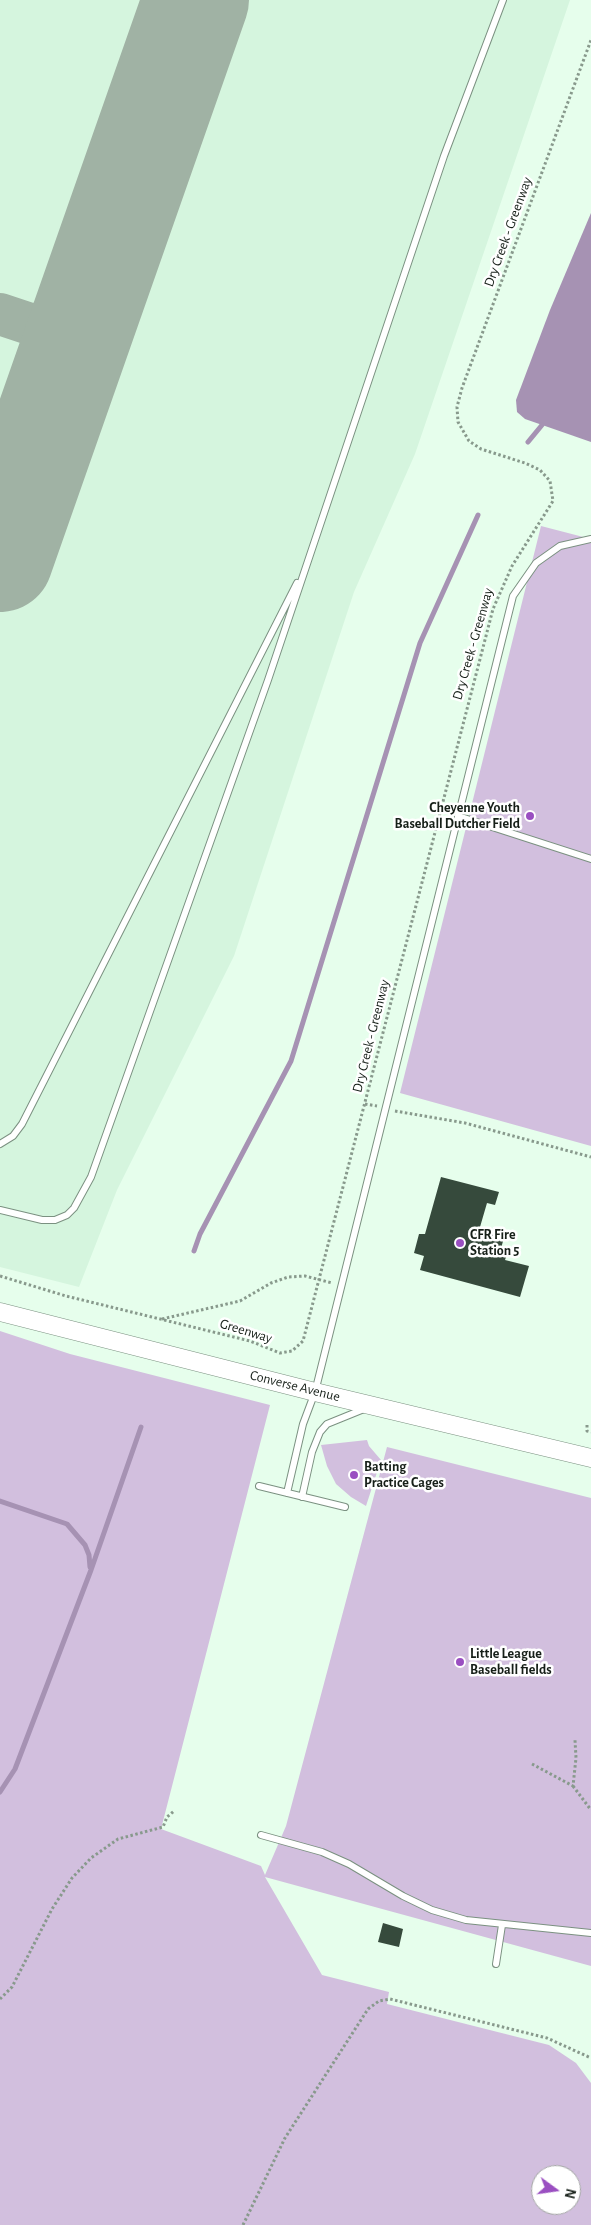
<!DOCTYPE html>
<style>
body{margin:0}
#map{position:relative;width:591px;height:2225px;overflow:hidden;background:#e6feec;font-family:"Alegreya Sans",sans-serif}
canvas{display:block}
.north{position:absolute;left:531px;top:2165px;width:50px;height:50px;box-sizing:border-box;background:#fff;border:1px solid #a2a5a3;border-radius:50%;rotate:104deg;font-size:14px;font-weight:700;line-height:20px;text-align:center;color:#161f18}
.north::after{content:'';display:block;margin:auto;width:18px;height:22px;background:#9a4fc1;clip-path:polygon(50% 0,100% 100%,50% 72%,0 100%)}
</style>
<div id="map">
<canvas width="591" height="2225"></canvas>
<div class="north">N</div>
</div>
<script>
const context = document.querySelector('canvas').getContext('2d');
context.lineJoin = 'round';
function fillPath(path, color) {
  context.fillStyle = color;
  context.fill(path, 'evenodd');
}
function shape(rows) {
  const path = new Path2D();
  for (const r of rows) {
    path.moveTo(r[0], r[1]);
    for (let i = 2; i < r.length; i += 2) path.lineTo(r[i], r[i + 1]);
  }
  return path;
}
function stroke(path, color, width, dash) {
  context.strokeStyle = color;
  context.lineWidth = width;
  context.lineCap = dash ? 'butt' : 'round';
  context.setLineDash(dash || []);
  context.stroke(path);
}
function label(font, color, halo, rows, align = 'center') {
  context.font = font + ' "Alegreya Sans",sans-serif';
  context.lineWidth = 5;
  context.setLineDash([]);
  context.textBaseline = 'middle';
  context.strokeStyle = halo;
  context.fillStyle = color;
  for (const [text, x, y, turn = 0] of rows) {
    context.save();
    context.translate(x, y);
    context.rotate((+turn || 0) * Math.PI / 180);
    context.textAlign = isNaN(turn) ? turn : align;
    if (halo) context.strokeText(text, 0, 0);
    context.fillText(text, 0, 0);
    context.restore();
  }
}
fillPath(shape([
 [0,0,570,0,415,454,354,592,234,956,117,1190,79,1287,0,1267]
]), '#d5f5de');
fillPath(shape([
 [541,526,591,539,591,1146,400,1093],
 [0,1331,70,1354,270,1405,161,1829,261,1866,265,1875,286,1826,387,1447,591,1498,591,1966,265,1877,322,1975,389,1992,387,2004,549,2045,576,2063,591,2083,591,2225,0,2225],
 [541,2175,571,2175,571,2205,541,2205],
 [367,1440,369,1446,381,1460,366,1506,351,1497,336,1484,327,1466,321,1445]
]), '#d2bfde');
fillPath(shape([
 [591,213,591,442,525,419,517,412,516,400,550,310]
]), '#a692b3');
stroke(shape([
 [528,442,542,425],
 [194,1251,200,1234,291,1061,420,643,478,515],
 [0,1501,67,1524,85,1545,89,1555,90,1567],
 [0,1792,15,1769,91,1570,141,1427]
]), '#a692b3', 5);
stroke(shape([
 [0,314,27,323,57,327,69,324,80,316,95,288]
]), '#a0b2a4', 42);
stroke(shape([
 [0,559,196,0]
]), '#a0b2a4', 106);
fillPath(shape([
 [441,1177,499,1192,495,1205,487,1203,480,1227,505,1234,500,1252,507,1254,505,1260,529,1266,520,1297,420,1270,424,1256,414,1253,419,1234,425,1234],
 [383,1923,403,1929,399,1947,378,1942]
]), '#364a3c');
const service = shape([
 [458,816,591,859],
 [0,1144,13,1136,22,1124,297,583],
 [0,1210,42,1220,55,1220,67,1215,74,1208,91,1177,268,680,444,156,503,0],
 [259,1486,345,1507],
 [287,1493,303,1424,315,1392,513,596,536,563,560,546,591,539],
 [302,1497,312,1452,320,1432,327,1424,364,1409],
 [261,1835,322,1852,349,1864,403,1896,432,1910,466,1920,591,1933],
 [496,1964,502,1925]
]);
const secondary = shape([
 [0,1312,315,1392,591,1458]
]);
stroke(service, '#7b9181', 8);
stroke(secondary, '#7b9181', 19);
stroke(shape([
 [365,1104,377,1106],
 [395,1111,465,1123,591,1157],
 [0,1276,66,1296,250,1341,280,1353,292,1351,303,1341,493,609,512,566,553,501,550,481,540,470,525,463,481,449,469,441,458,422,457,407,462,388,591,40],
 [162,1319,240,1301,271,1283,288,1277,305,1276,332,1283],
 [587,1425,587,1431,591,1432],
 [532,1764,573,1786,576,1758,575,1740],
 [573,1786,591,1810],
 [0,1999,12,1987,52,1909,72,1878,91,1858,118,1839,163,1827,167,1817,174,1811],
 [243,2225,285,2138,368,2009,379,2001,390,1999,547,2038,591,2058]
]), '#88998c', 3, [2.5, 2.5]);
stroke(service, '#fff', 6);
stroke(secondary, '#fff', 18);
for (const [x, y, r, color] of [
 [530,816,5,"#9a4fc1"],
 [460,1243,5,"#9a4fc1"],
 [354,1475,5,"#9a4fc1"],
 [460,1662,5,"#9a4fc1"]
]) {
  const dot = new Path2D();
  dot.arc(x, y, r, 0, 2 * Math.PI);
  context.fillStyle = color;
  context.fill(dot);
  stroke(dot, '#fff', 2);
}
label('14px', '#161f18', '#fff', [
 ["Dry Creek - Greenway",508,232,-70],
 ["Dry Creek - Greenway",473,644,-74],
 ["Dry Creek - Greenway",371,1036,-76],
 ["Greenway",246,1331,17],
 ["Converse Avenue",295,1386,14]
]);
label('bold 14px', '#161f18', '#fff', [
 ["Cheyenne Youth",520,808,"right"],
 ["Baseball Dutcher Field",520,824,"right"],
 ["CFR Fire",470,1235],
 ["Station 5",470,1251],
 ["Batting",364,1467],
 ["Practice Cages",364,1483],
 ["Little League",470,1654],
 ["Baseball fields",470,1670]
], 'left');
</script>
